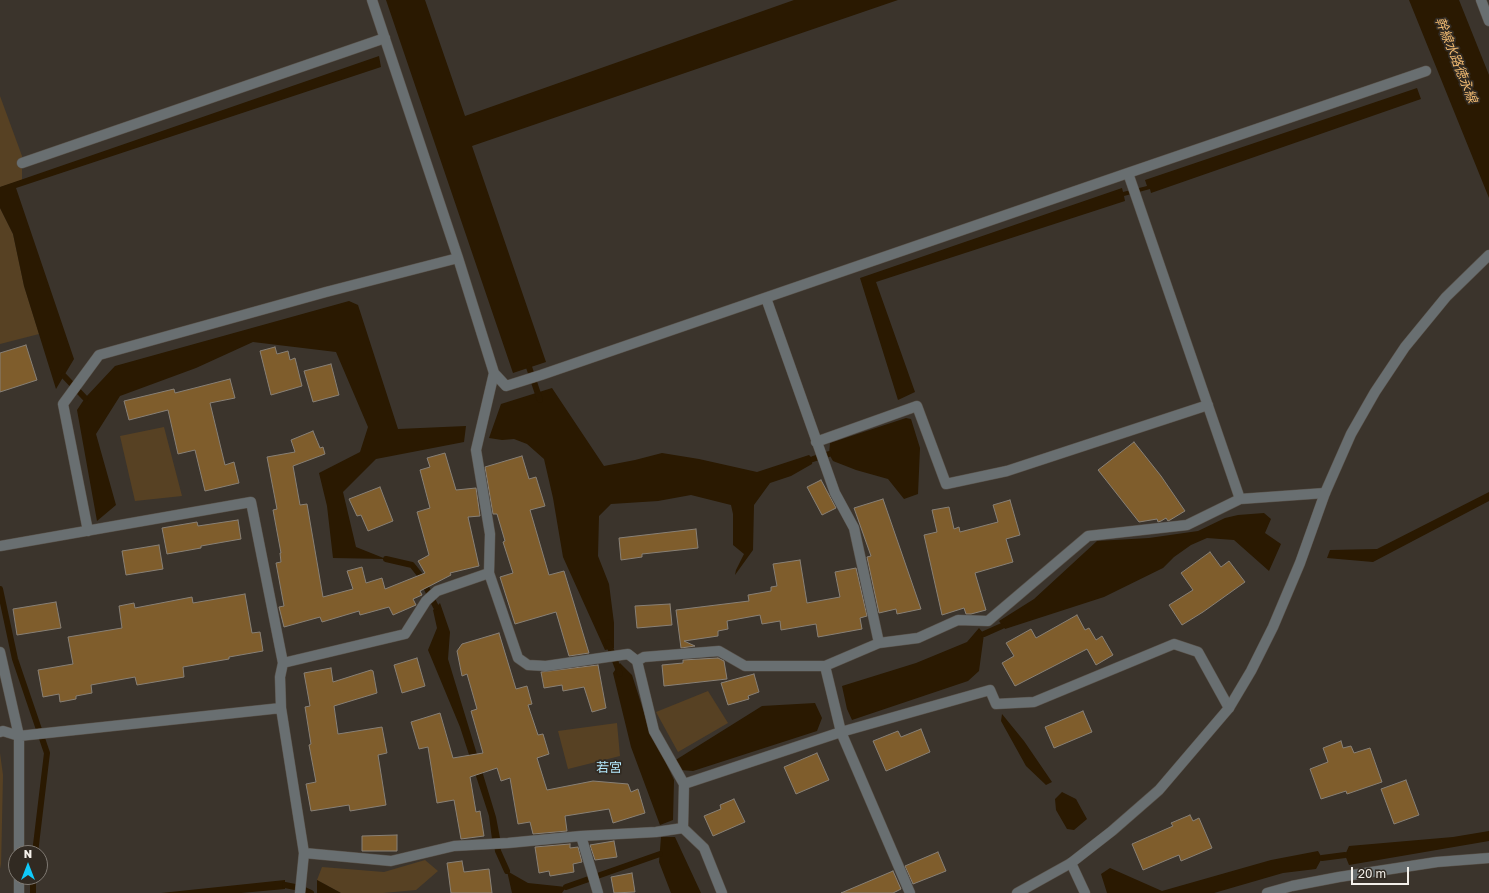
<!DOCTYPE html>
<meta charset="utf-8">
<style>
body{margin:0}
#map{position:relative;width:1489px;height:893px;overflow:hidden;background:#3b342c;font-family:"Golos Text",sans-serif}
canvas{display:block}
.north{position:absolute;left:8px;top:845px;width:40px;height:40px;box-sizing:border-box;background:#312a22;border:1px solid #7f7972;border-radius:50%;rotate:0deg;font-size:11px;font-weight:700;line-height:16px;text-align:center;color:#f4f0ea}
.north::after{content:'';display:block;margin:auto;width:14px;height:18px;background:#0fcafa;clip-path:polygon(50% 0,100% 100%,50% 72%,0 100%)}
.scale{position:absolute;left:1351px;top:867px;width:58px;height:18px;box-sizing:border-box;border:2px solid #f4f0ea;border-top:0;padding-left:5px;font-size:12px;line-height:14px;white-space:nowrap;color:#f4f0ea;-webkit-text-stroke:3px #312a22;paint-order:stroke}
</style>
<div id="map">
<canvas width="1489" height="893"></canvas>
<div class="north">N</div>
<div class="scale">20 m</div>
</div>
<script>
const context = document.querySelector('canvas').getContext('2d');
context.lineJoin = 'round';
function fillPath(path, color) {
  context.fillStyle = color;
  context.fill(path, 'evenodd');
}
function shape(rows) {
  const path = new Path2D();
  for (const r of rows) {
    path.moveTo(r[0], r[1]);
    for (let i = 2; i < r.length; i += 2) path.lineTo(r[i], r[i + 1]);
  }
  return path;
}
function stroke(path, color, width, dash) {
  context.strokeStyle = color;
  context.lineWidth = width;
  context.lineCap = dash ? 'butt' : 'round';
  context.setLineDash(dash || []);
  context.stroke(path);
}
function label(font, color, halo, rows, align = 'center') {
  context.font = font + ' "Golos Text","Noto Sans JP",sans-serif';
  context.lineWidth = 3.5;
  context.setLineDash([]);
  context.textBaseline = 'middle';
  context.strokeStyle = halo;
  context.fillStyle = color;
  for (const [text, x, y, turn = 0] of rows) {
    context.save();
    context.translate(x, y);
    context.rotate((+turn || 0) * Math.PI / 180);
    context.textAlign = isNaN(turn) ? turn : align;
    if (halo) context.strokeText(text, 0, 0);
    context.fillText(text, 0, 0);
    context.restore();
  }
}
fillPath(shape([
 [0,96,22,156,22,180,0,187],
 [0,208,13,234,24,286,39,334,0,344],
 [164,427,182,496,135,501,120,436],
 [708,691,728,723,678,752,656,712],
 [617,723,620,756,568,769,558,731],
 [0,753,3,775,1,869,0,864],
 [425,860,438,871,416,890,383,893,341,893,317,880,322,867,384,872]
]), '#574123');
fillPath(shape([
 [386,0,425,0,465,116,794,0,898,0,472,146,546,362,513,373],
 [1409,0,1459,0,1489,75,1489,198],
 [379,56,381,67,16,188,74,359,56,389,24,286,13,234,0,208,0,187],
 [1417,88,1421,99,1151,193,1150,189,1124,196,1125,201,876,282,915,392,898,400,860,278,1122,188,1123,192,1147,186,1145,180],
 [349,301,358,305,398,429,466,426,464,442,376,459,343,492,356,547,386,559,333,558,327,506,319,473,360,452,368,427,336,352,253,342,196,368,120,396,96,434,116,505,97,521,77,410,85,398,115,366],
 [552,388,604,466,635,460,662,453,699,459,757,472,809,455,813,459,812,464,791,476,770,483,754,505,753,550,735,575,736,570,744,554,733,545,733,514,731,505,691,495,658,501,611,504,599,516,598,556,609,584,614,623,614,648,605,650,563,557,553,498,544,459,527,444,514,439,502,440,489,438,501,404],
 [906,418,911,419,920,448,918,494,904,499,888,479,856,470,833,461,829,454,830,443],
 [1489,492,1489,501,1373,562,1327,558,1330,550,1377,549],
 [1264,513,1271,519,1265,533,1281,544,1269,571,1234,540,1207,538,1191,545,1174,557,1163,568,1104,597,1005,629,999,621,1034,599,1097,541,1149,538,1198,531,1225,518,1238,515],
 [440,603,450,632,448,659,496,817,500,838,492,839,489,816,460,727,428,650,437,628,433,610],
 [979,628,984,634,979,671,968,681,852,720,847,709,842,686,916,663,967,642],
 [620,663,632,675,647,722,674,780,673,820,660,825,631,747,613,673],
 [815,703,822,718,817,731,693,771,680,770,674,761,762,706],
 [1002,714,1024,741,1052,782,1046,785,1026,766,1001,721],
 [1062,792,1076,799,1087,819,1074,830,1067,829,1056,810,1055,799],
 [1489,831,1489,841,1349,865,1345,855,1349,846,1453,837],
 [661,837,675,837,701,893,671,893,659,862],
 [1318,851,1322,858,1316,869,1283,873,1214,893,1107,893,1101,874,1110,868,1162,891,1271,860],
 [507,871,528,883,566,887,562,893,512,893],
 [285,880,285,889,241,893,161,893],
 [317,880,341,893,317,893]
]), '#2a1901');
stroke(shape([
 [529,367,540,400],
 [64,376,85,398],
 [813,459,829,454],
 [386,559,412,565,420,575,436,607],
 [0,589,15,659,47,753,35,853],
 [984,634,1002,626],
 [608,642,620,674],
 [496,839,498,851,507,871],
 [1322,858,1345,855],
 [33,877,33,893],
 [285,885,300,888,311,893],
 [566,887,660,854]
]), '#2a1901', 6);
const building = shape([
 [26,345,37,380,0,392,0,353,26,345],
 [275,347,277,354,288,351,290,360,295,358,302,386,271,395,260,351,275,347],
 [331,364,339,395,313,402,304,371,331,364],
 [230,379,235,398,210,403,225,465,234,462,239,483,205,491,195,450,178,454,168,410,129,420,124,401,174,389,175,393,230,379],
 [313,431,320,448,323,447,325,454,293,466,300,505,307,504,323,597,353,589,347,571,362,567,366,583,382,578,385,589,425,573,418,561,429,555,417,512,430,508,420,470,430,467,427,458,445,453,456,490,476,488,480,516,468,517,479,566,450,573,451,575,420,591,422,595,413,599,416,605,393,615,389,607,360,615,359,611,322,622,320,617,284,627,279,607,284,606,276,563,281,562,280,553,281,553,273,510,277,509,267,457,295,452,291,440,313,431],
 [1134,442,1161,476,1185,511,1170,520,1168,521,1166,518,1161,521,1158,522,1157,519,1139,522,1098,470,1134,442],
 [522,456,529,479,536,477,545,506,530,510,549,575,564,571,589,653,569,656,556,612,515,624,500,577,513,573,503,542,505,541,497,514,493,514,485,467,522,456],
 [821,480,836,508,822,515,807,487,821,480],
 [380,487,393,521,368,531,361,515,357,516,349,499,380,487],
 [883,499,921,609,897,614,896,609,879,613,867,557,871,556,854,508,883,499],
 [1010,500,1020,535,1006,539,1013,562,975,573,986,610,971,614,966,614,964,608,942,615,924,535,937,532,932,510,949,507,954,529,959,527,960,532,998,522,993,505,1010,500],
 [238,520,241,539,201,546,201,548,167,554,162,528,197,522,198,526,238,520],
 [696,529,698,548,642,554,642,557,621,560,619,538,696,529],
 [159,545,163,569,126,575,122,551,159,545],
 [1210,552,1221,567,1229,561,1245,582,1203,612,1182,625,1169,605,1193,590,1181,573,1210,552],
 [800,560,807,603,840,597,835,572,856,568,867,616,860,618,862,629,818,637,816,624,781,630,780,621,762,624,760,615,727,621,728,629,718,631,718,636,684,641,695,646,681,648,676,610,749,601,748,595,771,591,771,587,777,586,773,564,800,560],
 [245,594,252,633,260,632,263,651,229,657,229,659,183,667,184,677,137,685,135,677,91,685,92,693,76,696,76,699,60,702,59,694,43,697,38,670,73,664,68,637,122,628,119,606,134,603,135,608,192,597,193,603,245,594],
 [56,602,61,628,17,635,13,609,56,602],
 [670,604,672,625,637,628,635,606,670,604],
 [1077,615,1085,630,1089,628,1096,640,1102,636,1113,655,1096,665,1087,649,1015,686,1002,663,1014,656,1006,643,1031,629,1036,638,1077,615],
 [499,633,516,689,527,686,532,704,528,705,538,735,543,734,549,754,537,758,547,790,593,781,628,784,631,792,638,789,645,813,613,823,609,809,565,816,567,831,533,834,530,822,518,824,510,778,501,781,497,768,470,777,476,812,480,811,484,836,461,839,454,800,437,803,428,747,419,749,411,722,440,713,453,758,483,753,471,711,477,709,467,674,462,676,457,651,462,644,499,633],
 [417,658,425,686,402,693,394,665,417,658],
 [718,658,724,661,727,679,664,686,662,665,683,663,683,660,718,658],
 [598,665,606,708,592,712,584,687,563,691,562,685,544,688,541,672,598,665],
 [331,668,333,682,371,670,373,671,377,693,334,706,338,734,382,727,387,753,378,755,386,805,350,811,349,805,311,811,306,784,316,782,309,745,311,744,305,707,310,706,304,673,331,668],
 [754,674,759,692,748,696,749,699,728,705,721,683,754,674],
 [1083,711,1092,732,1054,748,1045,727,1083,711],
 [921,729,930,752,886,771,873,741,898,731,901,737,921,729],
 [1341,741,1343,748,1351,746,1354,753,1370,748,1382,782,1347,794,1346,791,1321,799,1310,769,1328,762,1323,748,1341,741],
 [817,753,829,780,796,794,784,767,817,753],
 [1406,780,1419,815,1394,824,1381,789,1406,780],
 [734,799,745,822,713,836,704,816,721,809,720,805,734,799],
 [1190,815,1193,821,1199,818,1212,848,1181,861,1179,855,1174,857,1143,870,1132,844,1173,826,1171,823,1190,815],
 [397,835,397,851,362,851,362,836,397,835],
 [614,841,617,857,595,860,590,845,614,841],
 [570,844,570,848,578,847,582,862,573,864,574,872,550,876,549,871,539,873,535,847,570,844],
 [938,852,946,871,913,884,905,866,938,852],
 [462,861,464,872,489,869,492,893,451,893,447,863,462,861],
 [893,871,901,889,893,893,841,893,893,871],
 [632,873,635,892,614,893,611,877,632,873]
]);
fillPath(building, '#7f5d2c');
stroke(building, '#888076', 1);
const minor = shape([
 [372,0,458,258,494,373,506,386,541,375,1128,173,1240,499,1325,493],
 [1481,0,1489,21],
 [22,163,385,38],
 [1128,173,1426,71],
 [766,298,835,493,854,528,879,643],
 [816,442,917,406,946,484,1007,471,1208,405],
 [88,531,63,404,99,355,326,292,458,258],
 [0,546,251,502,283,663,280,677,281,708],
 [489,573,490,534,476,450,494,373],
 [0,652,19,736,19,853],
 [637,661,644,657,719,651,745,666,825,666,879,643,918,638,958,620,988,621,1088,536,1187,525,1240,499],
 [283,663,405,634,426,601,437,591,489,573,518,658,528,665,546,666,628,654,637,661,654,731,684,784,841,732,990,690,996,704,1034,702,1174,644,1198,652,1229,708],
 [825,666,841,732,910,893],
 [0,732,3,731,19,736,281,708,304,853,300,893],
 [684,784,683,828,704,848,722,893],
 [581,836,598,893],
 [304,853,391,861,454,846,508,843,581,836,656,832,683,828],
 [1071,863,1085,893],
 [19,877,19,893],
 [1267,893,1292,886,1339,877,1437,862,1489,858]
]);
const tertiary = shape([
 [1017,893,1071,863,1112,831,1159,790,1229,708,1251,671,1273,627,1300,563,1325,493,1351,434,1375,392,1405,347,1446,297,1489,255]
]);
stroke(minor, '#59524a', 11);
stroke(tertiary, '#59524a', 11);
stroke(minor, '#696f71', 10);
stroke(tertiary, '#696f71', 10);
label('italic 13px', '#eeb870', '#312a22', [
 ["幹線水路徳永線",1456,60,68]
]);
label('13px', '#b3e7fb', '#312a22', [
 ["若宮",609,768]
]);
</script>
